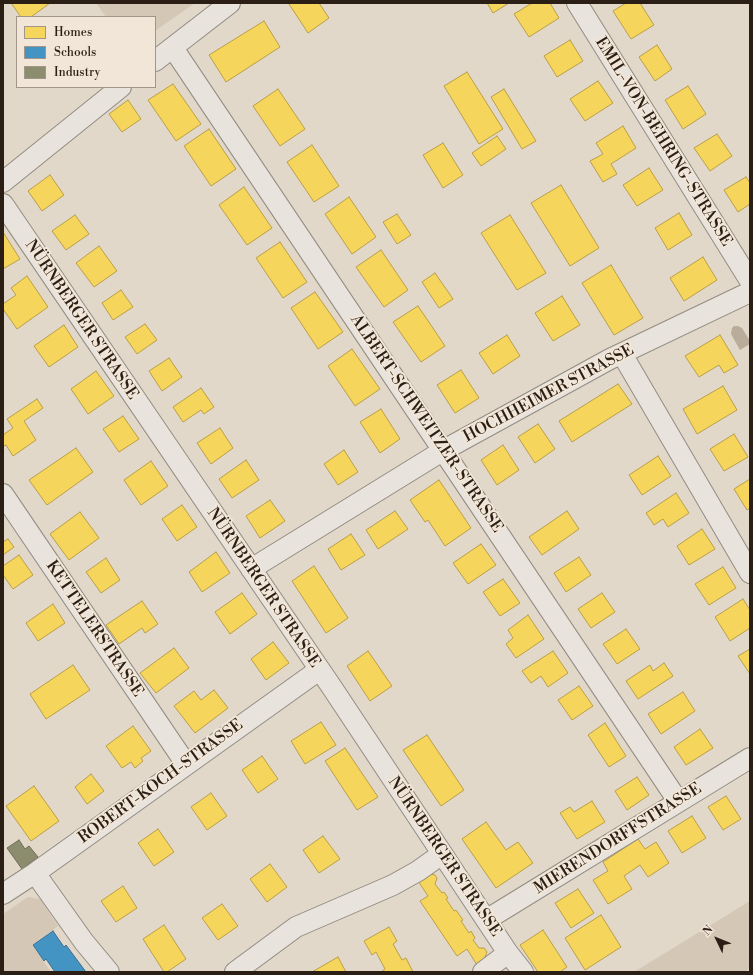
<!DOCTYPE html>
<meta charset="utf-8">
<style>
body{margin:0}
#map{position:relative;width:753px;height:975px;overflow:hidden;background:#e1d8ca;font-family:"Libre Bodoni",serif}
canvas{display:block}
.frame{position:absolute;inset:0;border:4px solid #2a1e15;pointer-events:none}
.legend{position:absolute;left:16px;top:16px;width:140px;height:72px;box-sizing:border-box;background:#f1e6d7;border:1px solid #a19689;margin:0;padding:5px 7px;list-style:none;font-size:12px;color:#2a1e15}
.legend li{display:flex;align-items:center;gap:8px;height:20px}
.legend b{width:20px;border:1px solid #a19689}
.north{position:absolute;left:697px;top:919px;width:40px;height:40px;-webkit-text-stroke:3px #f1e6d7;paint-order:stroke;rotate:313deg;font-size:11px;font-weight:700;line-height:16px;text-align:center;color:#2a1e15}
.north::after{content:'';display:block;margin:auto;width:14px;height:18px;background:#2a1e15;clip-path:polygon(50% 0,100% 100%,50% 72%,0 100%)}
</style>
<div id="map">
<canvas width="753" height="975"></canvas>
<div class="frame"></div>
<ul class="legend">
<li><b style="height:11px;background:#f6d55c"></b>Homes</li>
<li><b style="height:11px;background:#4393c3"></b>Schools</li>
<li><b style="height:11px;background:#8c8c6e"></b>Industry</li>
</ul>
<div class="north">N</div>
</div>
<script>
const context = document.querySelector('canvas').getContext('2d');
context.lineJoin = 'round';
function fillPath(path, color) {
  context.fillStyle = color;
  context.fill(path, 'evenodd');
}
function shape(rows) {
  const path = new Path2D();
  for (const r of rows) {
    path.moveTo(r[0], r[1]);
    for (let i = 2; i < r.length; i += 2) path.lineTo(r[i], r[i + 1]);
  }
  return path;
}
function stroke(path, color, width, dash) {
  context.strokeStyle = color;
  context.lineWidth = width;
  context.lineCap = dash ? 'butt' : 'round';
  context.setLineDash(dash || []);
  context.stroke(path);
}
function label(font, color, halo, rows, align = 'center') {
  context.font = font + ' "Libre Bodoni",serif';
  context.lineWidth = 4;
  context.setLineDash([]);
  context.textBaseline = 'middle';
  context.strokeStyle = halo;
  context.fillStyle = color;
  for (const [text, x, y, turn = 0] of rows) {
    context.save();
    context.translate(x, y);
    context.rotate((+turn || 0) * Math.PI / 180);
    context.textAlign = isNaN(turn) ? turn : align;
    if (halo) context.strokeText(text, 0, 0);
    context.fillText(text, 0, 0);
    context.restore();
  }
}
fillPath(shape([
 [96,3,195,3,155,31,155,17,106,17],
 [28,897,40,899,58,926,32,945,51,972,3,972,3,914],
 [750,901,750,967,745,972,634,972]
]), '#d4c7b5');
fillPath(shape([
 [734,326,738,326,742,328,750,341,750,344,740,350,731,334,732,328]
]), '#baac9b');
const homes = shape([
 [11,3,50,3,31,17,21,17,11,3],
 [291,3,319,3,329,18,308,33,289,4,291,3],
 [487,3,509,3,493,13,487,3],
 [532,3,550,3,559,18,529,37,514,14,532,3],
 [626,3,640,3,654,25,631,39,613,11,626,3],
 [264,21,280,47,226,82,209,55,264,21],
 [570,40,583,61,557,77,544,56,570,40],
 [657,45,672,69,655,81,639,57,657,45],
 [467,72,503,129,479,144,444,86,467,72],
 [598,81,613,103,585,121,570,99,598,81],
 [173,84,201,124,176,141,148,100,173,84],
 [688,86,706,114,683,129,665,100,688,86],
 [278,89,305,129,280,146,253,106,278,89],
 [504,89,536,141,522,149,491,97,504,89],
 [128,100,141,119,122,132,109,114,128,100],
 [623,126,636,148,611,164,617,174,603,182,590,161,603,154,596,143,623,126],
 [209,129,236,169,211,186,184,146,209,129],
 [717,134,732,156,710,171,694,148,717,134],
 [497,136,506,149,481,166,472,153,497,136],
 [443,143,463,175,443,188,423,155,443,143],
 [312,145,339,186,314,202,287,162,312,145],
 [649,168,663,190,637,206,623,185,649,168],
 [50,175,64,195,42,211,28,191,50,175],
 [746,177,750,183,750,204,738,212,724,190,746,177],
 [561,185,599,248,570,266,531,203,561,185],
 [244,187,272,228,247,245,219,205,244,187],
 [349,197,376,237,352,254,325,214,349,197],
 [679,213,692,235,668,250,655,228,679,213],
 [397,214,411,235,397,244,383,222,397,214],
 [75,215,89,234,66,250,52,231,75,215],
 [510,215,546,273,517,290,481,233,510,215],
 [3,232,20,259,3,269,3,232],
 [280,242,307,282,283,298,256,258,280,242],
 [99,246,117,271,94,287,76,263,99,246],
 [381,250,408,290,384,307,356,267,381,250],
 [703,257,717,280,684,301,670,278,703,257],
 [611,265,643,318,614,335,582,283,611,265],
 [435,273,453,299,439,308,422,282,435,273],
 [27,276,48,307,17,329,3,309,3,304,16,295,11,288,27,276],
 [121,290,133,307,113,320,102,303,121,290],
 [315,292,343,332,318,349,291,308,315,292],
 [562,296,580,325,553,341,535,313,562,296],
 [418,306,445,346,421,362,393,322,418,306],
 [145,324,157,340,137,354,125,337,145,324],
 [64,325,78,347,49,367,34,346,64,325],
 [507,335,520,356,493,374,479,353,507,335],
 [720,335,738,365,724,373,719,365,699,377,685,356,720,335],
 [352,349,380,389,355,406,328,366,352,349],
 [169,358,182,377,162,391,149,371,169,358],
 [461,370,479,398,455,413,437,385,461,370],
 [96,371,114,396,88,414,71,389,96,371],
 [618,384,632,404,572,442,559,421,618,384],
 [723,386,737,410,697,434,683,409,723,386],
 [201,388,214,407,204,414,201,410,183,422,173,407,201,388],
 [37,399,43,408,24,421,36,440,13,456,6,445,3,446,3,435,13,428,7,419,37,399],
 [381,409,400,439,380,453,360,422,381,409],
 [123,416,139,439,119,452,103,429,123,416],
 [538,424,555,449,535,463,518,437,538,424],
 [220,428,233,448,211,464,197,443,220,428],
 [734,434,748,457,724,471,710,449,734,434],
 [503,445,519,470,497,485,481,460,503,445],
 [76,448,93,472,47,505,29,480,76,448],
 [344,450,358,472,338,485,324,464,344,450],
 [658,456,671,476,642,495,629,475,658,456],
 [246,460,259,480,232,498,219,479,246,460],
 [151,461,168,486,141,505,124,480,151,461],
 [750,479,750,508,747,510,734,489,750,479],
 [439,480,471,528,445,546,428,520,425,522,410,500,439,480],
 [676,493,689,513,668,527,663,519,654,525,646,513,676,493],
 [270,500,285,521,260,538,246,516,270,500],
 [182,505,197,527,177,541,162,519,182,505],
 [395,511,408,529,378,549,366,530,395,511],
 [567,511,579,529,542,555,529,537,567,511],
 [80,512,99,538,69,560,50,534,80,512],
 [702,529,715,549,689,565,677,546,702,529],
 [351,534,365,555,341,570,328,549,351,534],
 [8,539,14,547,3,555,3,542,8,539],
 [481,544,496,565,468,584,453,563,481,544],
 [216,552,230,573,202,592,189,572,216,552],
 [19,555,33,575,13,589,3,575,3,566,19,555],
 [579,557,591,575,566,592,554,573,579,557],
 [106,558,120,580,101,593,86,572,106,558],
 [314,566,348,618,326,633,292,581,314,566],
 [723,567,736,588,709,605,695,584,723,567],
 [503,579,520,603,500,616,483,592,503,579],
 [242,593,257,614,230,634,215,612,242,593],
 [602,593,615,612,591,628,578,609,602,593],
 [743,599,750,610,750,628,730,641,715,617,743,599],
 [142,601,158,624,145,633,142,628,119,644,106,625,142,601],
 [53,604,65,623,38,641,26,623,53,604],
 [528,615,544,639,516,658,506,644,513,638,508,630,528,615],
 [626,629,640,649,617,664,603,644,626,629],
 [273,642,289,663,266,680,251,659,273,642],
 [174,648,189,668,156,693,140,673,174,648],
 [750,649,750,674,738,656,750,649],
 [368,651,392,686,370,701,347,666,368,651],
 [553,651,568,673,548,687,541,676,531,683,522,671,553,651],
 [664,663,673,676,638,699,626,681,650,665,653,671,664,663],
 [73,665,90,690,46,719,30,694,73,665],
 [579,686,593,706,572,720,558,700,579,686],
 [214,690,228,708,195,733,174,706,194,691,201,700,214,690],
 [683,692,695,711,661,734,648,714,683,692],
 [321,722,336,745,305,764,291,741,321,722],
 [605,723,626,756,609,767,588,735,605,723],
 [133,726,151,751,141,758,143,761,135,768,131,762,122,768,106,746,133,726],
 [700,729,713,748,686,765,674,747,700,729],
 [427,735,464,790,441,806,403,750,427,735],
 [345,748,378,797,357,810,325,761,345,748],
 [262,756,278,779,258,793,242,770,262,756],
 [91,774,104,791,87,804,75,787,91,774],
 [637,777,649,795,627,810,615,791,637,777],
 [34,786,59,821,31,841,6,806,34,786],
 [211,793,227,816,207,830,191,807,211,793],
 [726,796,741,819,723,830,708,807,726,796],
 [592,801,605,822,577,839,560,813,570,807,574,812,592,801],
 [692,816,706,838,682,853,668,831,692,816],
 [486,822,506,850,518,842,533,863,496,888,462,839,486,822],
 [158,829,174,852,154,866,138,843,158,829],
 [323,836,340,859,319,873,303,850,323,836],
 [638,839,645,849,656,842,669,863,648,877,640,865,624,876,632,889,608,904,593,880,608,871,603,862,638,839],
 [270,864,287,887,267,902,250,879,270,864],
 [430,874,435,875,437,878,435,884,442,893,444,892,448,898,446,899,454,911,456,910,463,920,461,921,469,933,471,931,475,938,473,940,479,948,484,948,487,952,485,957,486,959,477,965,467,949,457,956,420,901,428,896,418,881,430,874],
 [123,886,137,908,116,922,101,901,123,886],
 [578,889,594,913,571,928,555,903,578,889],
 [222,904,238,926,218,940,202,918,222,904],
 [601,915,621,947,585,970,565,938,601,915],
 [164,925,186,959,167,972,164,972,143,939,164,925],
 [389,927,397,941,393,944,402,960,406,958,413,972,381,972,385,969,376,952,372,955,364,941,389,927],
 [543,930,567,967,560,972,538,972,520,945,543,930],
 [338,957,346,972,312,972,338,957]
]);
fillPath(homes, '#f6d55c');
stroke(homes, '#b99e47', 1);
const schools = shape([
 [53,931,64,947,66,945,86,972,55,972,46,959,44,961,33,945,53,931]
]);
fillPath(schools, '#4393c3');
stroke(schools, '#3c708f', 1);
const industry = shape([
 [19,840,25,849,29,846,38,857,22,869,7,848,19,840]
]);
fillPath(industry, '#8c8c6e');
stroke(industry, '#6f6b53', 1);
const street = shape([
 [577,3,750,281],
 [173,48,678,801],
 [155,61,230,3],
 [3,182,121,87],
 [3,204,333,689,508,953,523,972],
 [622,354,750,573],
 [3,494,186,764],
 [251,569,444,450,610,359,750,292],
 [35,873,84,942,109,972],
 [3,894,35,873,319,670],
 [486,920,750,758],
 [235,972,296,927,393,885,418,871,442,854],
 [483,972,508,953]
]);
stroke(street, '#928c82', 22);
stroke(street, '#e8e3dc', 20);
label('16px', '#2a1e15', '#f1e6d7', [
 ["EMIL-VON-BEHRING-STRASSE",663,142,58],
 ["NÜRNBERGER STRASSE",81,320,56],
 ["HOCHHEIMER STRASSE",549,394,-28],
 ["ALBERT-SCHWEITZER-STRASSE",426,424,56],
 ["NÜRNBERGER STRASSE",263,588,56],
 ["KETTELERSTRASSE",94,629,56],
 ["ROBERT-KOCH-STRASSE",161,782,-36],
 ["MIERENDORFFSTRASSE",618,839,-32],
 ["NÜRNBERGER STRASSE",444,857,56]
]);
</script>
